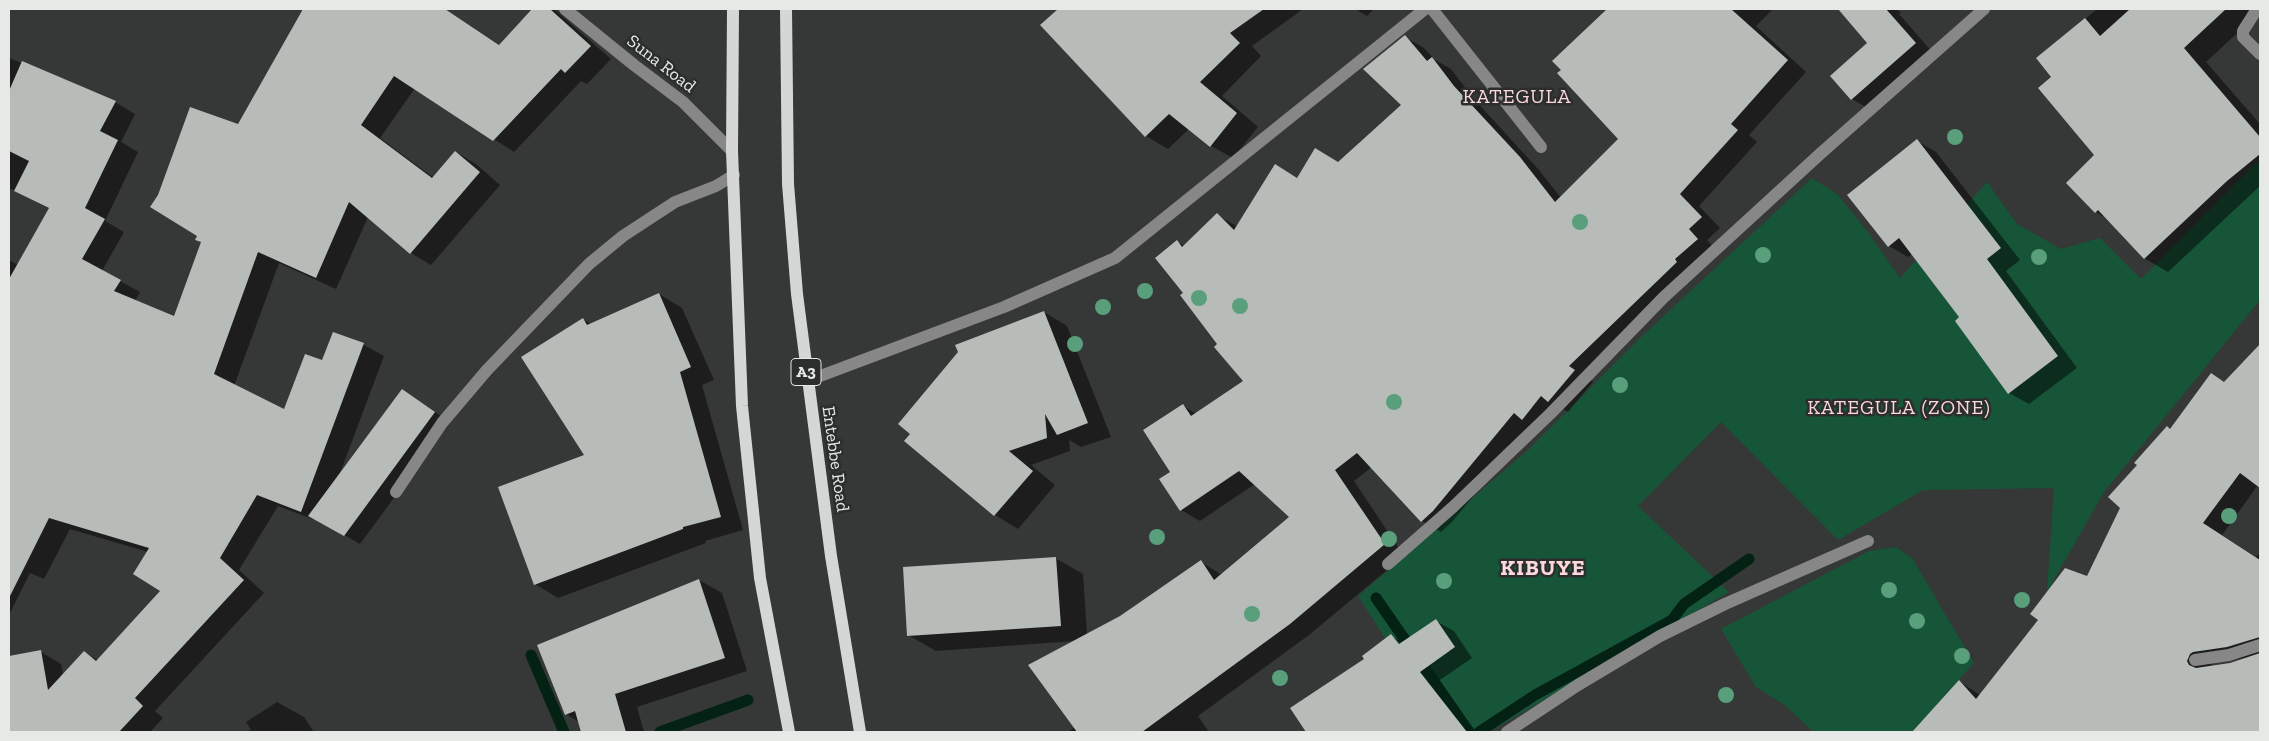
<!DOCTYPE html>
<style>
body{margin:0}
#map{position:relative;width:2269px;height:741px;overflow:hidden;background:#353836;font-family:"Zilla Slab",serif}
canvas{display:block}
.frame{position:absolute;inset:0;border:10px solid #e7e9e7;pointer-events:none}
</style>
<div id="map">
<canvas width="2269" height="741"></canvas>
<div class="frame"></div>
</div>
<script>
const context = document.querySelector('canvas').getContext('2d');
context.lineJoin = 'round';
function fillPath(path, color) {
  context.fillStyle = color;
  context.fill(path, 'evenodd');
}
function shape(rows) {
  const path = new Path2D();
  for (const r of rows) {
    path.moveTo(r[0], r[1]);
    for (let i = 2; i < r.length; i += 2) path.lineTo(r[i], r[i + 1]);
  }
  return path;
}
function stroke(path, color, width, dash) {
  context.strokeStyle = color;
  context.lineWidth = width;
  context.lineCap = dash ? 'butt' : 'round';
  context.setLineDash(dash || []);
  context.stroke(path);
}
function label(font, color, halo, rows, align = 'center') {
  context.font = font + ' "Zilla Slab",serif';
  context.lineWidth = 5;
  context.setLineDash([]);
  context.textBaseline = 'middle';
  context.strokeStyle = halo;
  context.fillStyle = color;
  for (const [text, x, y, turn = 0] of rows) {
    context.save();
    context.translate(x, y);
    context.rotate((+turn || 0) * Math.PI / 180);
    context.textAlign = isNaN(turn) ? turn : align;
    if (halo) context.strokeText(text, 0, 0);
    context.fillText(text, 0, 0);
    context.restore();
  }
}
fillPath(shape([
 [2258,161,2260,164,2260,300,2104,492,2047,592,2054,488,1923,490,1838,540,1721,422,1638,506,1729,592,1489,732,1445,732,1358,596,1528,450,1640,338,1812,178,1837,194,1867,231,1900,278,1987,182,2017,224,2061,249,2100,238,2141,279],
 [1896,547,1912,558,1974,663,1912,732,1813,732,1786,706,1756,687,1721,629,1869,551]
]), '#175539');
fillPath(shape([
 [304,9,445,9,500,45,533,9,554,9,611,59,587,84,581,81,514,152,415,88,380,138,434,178,456,152,476,164,500,185,431,265,411,253,368,217,336,289,279,263,234,386,285,411,323,362,334,334,364,345,384,356,340,473,402,390,450,422,360,544,323,523,278,506,239,570,264,593,155,711,163,718,150,732,9,732,9,658,41,652,61,664,63,675,84,653,98,660,162,591,148,552,70,529,44,579,30,573,9,615,9,260,18,265,50,209,9,188,9,58,115,102,135,114,121,142,138,152,105,221,124,232,102,271,140,292,135,301,175,317,202,242,238,125],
 [1059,9,1303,9,1252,46,1261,56,1222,96,1258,127,1233,158,1211,146,1189,129,1168,149,1146,136,1042,25],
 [1355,9,1374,9,1367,16],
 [1609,9,1773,9,1756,26,1806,72,1749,135,1757,142,1699,206,1720,228,1707,240,1716,250,1588,377,1593,382,1568,412,1560,407,1533,424,1452,522,1441,532,1422,521,1372,467,1354,481,1404,556,1309,635,1198,716,1209,732,1068,732,1075,727,1075,641,936,651,908,635,1055,558,1083,574,1087,635,1120,617,1201,562,1222,575,1291,517,1255,484,1200,521,1181,510,1172,473,1183,406,1197,414,1245,382,1185,293,1177,242,1185,246,1217,215,1238,227,1298,179,1339,163,1403,105,1405,37,1424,48,1435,60,1451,69,1473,98,1539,170,1561,198,1619,139,1554,61],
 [1840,9,1897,9,1901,13,1899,14,1934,54,1871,110,1852,99,1869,43],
 [2097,9,2260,9,2260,12,2206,62,2260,124,2260,186,2168,272,2144,258,2109,220,2096,212,2096,156,2053,77,2038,58],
 [1917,141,1936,152,2020,260,2006,271,2077,368,2029,404,2009,393,1961,317,1913,253,1908,257,1889,246],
 [659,294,682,308,714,380,702,385,743,530,705,541,706,543,558,598,535,584,585,455,583,319,591,324],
 [1044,312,1067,326,1111,437,1081,447,1069,440,1070,451,1031,465,1055,485,1018,529,995,515,905,441],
 [2260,347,2260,487,2258,485,2222,535,2256,557,2260,553,2260,732,1913,732,1960,682,1980,695,2087,577,2171,430,2212,375,2225,383],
 [2245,658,2232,664,2207,668,2214,663],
 [699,580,722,593,747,671,637,707,644,732,583,732,579,722,566,714],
 [1436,621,1454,631,1472,658,1437,682,1476,732,1308,732,1292,708,1366,659,1391,636,1404,643],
 [277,702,304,717,314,732,244,732,251,730,246,722]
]), '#0007');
stroke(shape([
 [1376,598,1469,732],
 [531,655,564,732],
 [660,732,748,700],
 [1479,732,1535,695,1672,620,1684,604,1749,559]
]), '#042214', 11);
fillPath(shape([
 [303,9,445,9,499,45,532,9,550,9,591,46,565,73,561,69,493,141,394,76,361,125,432,178,455,151,480,172,410,254,349,202,316,278,258,252,214,374,284,409,305,354,322,360,333,332,364,343,301,512,257,495,220,558,244,580,135,698,143,706,119,732,9,732,9,656,41,650,48,690,84,651,96,661,160,591,133,574,149,548,49,518,9,598,9,279,49,208,14,191,29,161,9,151,9,91,22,61,116,101,100,131,118,140,85,208,105,219,82,259,121,280,114,291,174,316,201,242,195,240,197,236,150,207,158,195,190,107,238,124],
 [1058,9,1264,9,1230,33,1240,43,1200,82,1237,113,1210,147,1169,114,1145,137,1040,25],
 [1607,9,1731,9,1788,60,1731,124,1738,130,1680,194,1702,217,1689,229,1698,239,1675,259,1677,262,1569,366,1575,370,1548,402,1541,396,1522,420,1514,413,1433,511,1421,522,1357,453,1335,470,1385,544,1290,624,1142,732,1077,732,1028,665,1120,616,1201,560,1214,580,1289,517,1239,471,1180,511,1159,479,1170,472,1143,430,1183,404,1191,416,1243,381,1214,347,1217,344,1180,295,1183,293,1155,258,1177,240,1182,247,1217,213,1234,230,1275,164,1297,178,1315,148,1338,162,1401,105,1363,69,1405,35,1427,61,1432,57,1454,86,1520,157,1555,202,1618,139,1557,73,1561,70,1552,61],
 [1838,9,1886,9,1916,43,1851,100,1830,76,1867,43],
 [2130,9,2226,9,2184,48,2260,137,2260,154,2227,181,2144,259,2098,210,2095,213,2066,183,2094,155,2038,88,2051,77,2036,58,2085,18,2100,36],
 [1917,139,2001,248,1987,259,2058,356,2008,394,1955,321,1959,317,1899,238,1888,247,1847,195],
 [659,293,691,367,680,372,721,517,683,527,683,529,534,585,498,487,584,455,521,357,583,318,587,325],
 [1044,311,1088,423,1057,435,1045,414,1047,438,1009,451,1033,471,994,516,904,441,910,434,898,424,958,352,955,345],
 [2260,344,2260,488,2240,473,2203,523,2260,560,2260,637,2227,647,2193,652,2190,654,2187,661,2189,665,2196,668,2230,663,2260,653,2260,732,1912,732,1959,680,1976,699,2038,620,2030,614,2065,568,2087,576,2120,508,2108,497,2137,465,2134,463,2167,426,2170,429,2211,373,2224,382],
 [402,389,435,412,344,536,308,516],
 [1056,557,1061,626,907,636,903,567],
 [699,579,725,658,615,694,626,732,581,732,575,711,565,715,537,645],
 [1436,619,1455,647,1420,672,1467,732,1306,732,1290,708,1364,659,1362,656,1391,634,1399,644]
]), '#b8bcb9');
stroke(shape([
 [565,9,634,65,683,102,732,151],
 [1432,9,1541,147],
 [2257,9,2243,31,2243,37,2260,54],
 [807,381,1004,307,1115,258,1425,9],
 [396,492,442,423,487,370,589,264,623,236,675,202,716,186,734,175],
 [1388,564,1453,507,1551,413,1664,297,1820,154,1984,9],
 [2195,660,2229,655,2260,645],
 [1507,732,1578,685,1660,636,1725,604,1868,541]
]), '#868786', 12);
stroke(shape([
 [733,9,732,151,742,406,760,578,789,732],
 [786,9,788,184,797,294,831,556,860,732]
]), '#d4d7d5', 12);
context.fillStyle = '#5a9f7b';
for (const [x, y] of [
 [1955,137],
 [1580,222],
 [1763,255],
 [2039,257],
 [1145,291],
 [1199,298],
 [1240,306],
 [1103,307],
 [1075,344],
 [1620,385],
 [1394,402],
 [2229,516],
 [1157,537],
 [1389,539],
 [1444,581],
 [1889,590],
 [2022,600],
 [1252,614],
 [1917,621],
 [1962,656],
 [1280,678],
 [1726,695]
]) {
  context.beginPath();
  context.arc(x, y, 8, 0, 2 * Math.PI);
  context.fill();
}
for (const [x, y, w] of [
 [806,372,30]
]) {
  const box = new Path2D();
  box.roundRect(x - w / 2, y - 13.5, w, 27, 4);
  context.fillStyle = '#2b2e2c';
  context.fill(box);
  stroke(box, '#e7e9e7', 1);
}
label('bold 16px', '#e7e9e7', null, [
 ["A3",806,372]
]);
label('18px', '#e7e9e7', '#2b2e2c', [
 ["Suna Road",661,64,38],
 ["Entebbe Road",835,459,82]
]);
context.letterSpacing = '1px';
label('20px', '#fbd8dc', '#2b2e2c', [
 ["KATEGULA",1517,97],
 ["KATEGULA (ZONE)",1899,408]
]);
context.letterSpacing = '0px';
context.letterSpacing = '1px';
label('bold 22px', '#fbd8dc', '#2b2e2c', [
 ["KIBUYE",1543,569]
]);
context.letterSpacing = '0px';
</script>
